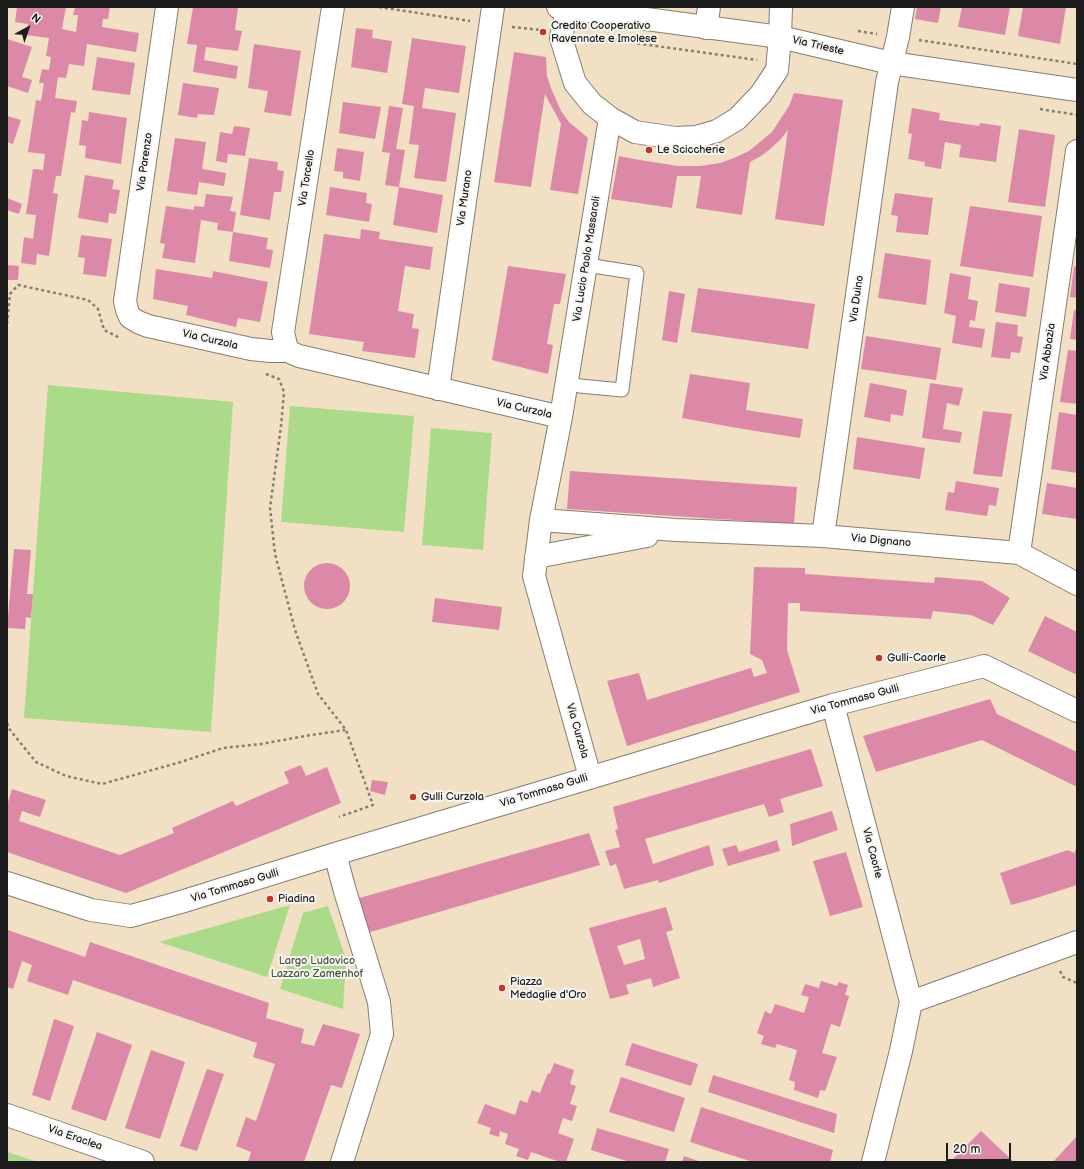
<!DOCTYPE html>
<style>
body{margin:0}
#map{position:relative;width:1084px;height:1169px;overflow:hidden;background:#f1e0c3;font-family:"Balsamiq Sans",sans-serif}
canvas{display:block}
.frame{position:absolute;inset:0;border:8px solid #1c1c1c;pointer-events:none}
.north{position:absolute;left:8px;top:8px;width:40px;height:40px;-webkit-text-stroke:3px #f6f6f2;paint-order:stroke;rotate:40deg;font-size:11px;font-weight:700;line-height:16px;text-align:center;color:#1c1c1c}
.north::after{content:'';display:block;margin:auto;width:14px;height:18px;background:#1c1c1c;clip-path:polygon(50% 0,100% 100%,50% 72%,0 100%)}
.scale{position:absolute;left:946px;top:1143px;width:65px;height:18px;box-sizing:border-box;border:2px solid #1c1c1c;border-top:0;padding-left:5px;font-size:12px;line-height:14px;white-space:nowrap;color:#1c1c1c;-webkit-text-stroke:3px #f6f6f2;paint-order:stroke}
</style>
<div id="map">
<canvas width="1084" height="1169"></canvas>
<div class="frame"></div>
<div class="north">N</div>
<div class="scale">20 m</div>
</div>
<script>
const context = document.querySelector('canvas').getContext('2d');
context.lineJoin = 'round';
function fillPath(path, color) {
  context.fillStyle = color;
  context.fill(path, 'evenodd');
}
function shape(rows) {
  const path = new Path2D();
  for (const r of rows) {
    if (r.length === 3) {
      path.moveTo(r[0] + r[2], r[1]);
      path.arc(r[0], r[1], r[2], 0, 2 * Math.PI);
      continue;
    }
    path.moveTo(r[0], r[1]);
    for (let i = 2; i < r.length; i += 2) path.lineTo(r[i], r[i + 1]);
  }
  return path;
}
function stroke(path, color, width, dash) {
  context.strokeStyle = color;
  context.lineWidth = width;
  context.lineCap = dash ? 'butt' : 'round';
  context.setLineDash(dash || []);
  context.stroke(path);
}
function label(font, color, halo, rows, align = 'center') {
  context.font = font + ' "Balsamiq Sans",sans-serif';
  context.lineWidth = 4;
  context.setLineDash([]);
  context.textBaseline = 'middle';
  context.strokeStyle = halo;
  context.fillStyle = color;
  for (const [text, x, y, turn = 0] of rows) {
    context.save();
    context.translate(x, y);
    context.rotate((+turn || 0) * Math.PI / 180);
    context.textAlign = isNaN(turn) ? turn : align;
    if (halo) context.strokeText(text, 0, 0);
    context.fillText(text, 0, 0);
    context.restore();
  }
}
fillPath(shape([
 [48,385,233,402,211,732,24,718],
 [290,406,414,416,404,532,281,522],
 [431,428,492,433,483,550,422,545],
 [290,905,267,977,159,942],
 [328,906,346,959,343,1009,280,989,303,913],
 [7,1152,38,1162,7,1162]
]), '#abdb89');
fillPath(shape([
 [17,7,66,7,62,29,76,32,78,15,73,15,75,7,110,7,108,19,103,19,102,27,139,33,136,52,87,44,84,66,69,64,66,78,58,77,55,98,77,101,75,113,71,112,61,176,56,176,53,193,58,194,49,256,37,254,36,265,21,263,24,237,33,239,36,215,26,214,33,169,43,170,45,154,28,152,36,100,41,101,44,83,39,83,42,69,49,70,51,57,46,56,49,38,26,35,28,24,15,22],
 [193,7,230,7,238,8,235,30,242,31,238,51,206,47,204,60,238,66,236,79,193,72,197,45,187,44],
 [917,7,941,7,938,23,915,19],
 [962,7,1010,7,1005,35,958,27],
 [1023,7,1066,7,1060,44,1018,36],
 [356,28,373,30,372,38,392,41,387,73,351,67],
 [412,38,466,46,459,93,425,88,422,108,456,113,446,182,414,178,419,145,409,144,414,106,402,104],
 [7,39,32,47,22,77,32,80,28,93,7,86],
 [254,44,301,51,291,116,264,112,268,91,248,88],
 [514,52,546,57,547,76,551,88,561,111,569,122,588,138,578,194,550,190,561,124,545,94,531,187,494,182],
 [97,57,135,63,130,95,92,90],
 [183,83,219,88,214,115,198,114,197,118,178,115],
 [794,93,843,100,824,226,775,219,788,130,780,140,769,150,761,156,750,162,742,215,696,208,701,176,677,176,672,208,611,199,619,156,634,159,678,166,700,166,720,163,734,158,749,151,772,132,789,106],
 [343,102,381,107,375,139,339,133],
 [389,106,403,108,396,149,405,150,399,187,385,185,390,153,382,152],
 [912,108,940,113,939,120,979,126,980,123,1001,126,996,162,959,157,961,145,945,142,941,169,924,166,925,162,908,159,912,134,908,133],
 [89,112,127,118,121,164,85,158,86,146,79,145,82,120,88,121],
 [7,116,21,120,13,144,7,142],
 [234,126,250,128,245,156,228,154,227,163,216,161,220,132,232,134],
 [1019,129,1055,135,1045,207,1008,202],
 [175,138,206,142,202,169,226,173,224,186,199,182,197,195,167,191],
 [337,148,364,152,360,181,343,178,343,172,334,171],
 [249,158,278,162,277,170,284,171,281,192,274,192,270,220,240,215],
 [85,175,114,180,112,189,120,190,116,214,109,213,108,223,78,218],
 [330,187,367,193,366,203,372,204,369,222,326,215],
 [399,187,443,195,437,233,393,225],
 [895,193,933,198,928,235,896,232,898,216,891,215],
 [206,194,233,197,230,211,236,212,233,232,268,238,266,249,273,250,270,268,229,261,233,232,217,230,218,223,201,220,195,263,162,258,165,244,160,243,166,206,194,210,194,206,204,207],
 [7,198,22,204,19,214,7,210],
 [970,206,1042,216,1033,277,960,266],
 [361,229,380,232,379,239,433,247,430,270,405,266,398,311,414,314,412,328,419,329,415,358,362,351,364,342,309,334,324,234,360,239],
 [81,235,112,239,106,277,83,274,85,258,78,257],
 [885,253,931,260,926,305,878,298],
 [7,265,19,266,18,280,7,280],
 [508,266,566,274,560,304,554,304,547,344,553,345,548,374,492,360],
 [1074,266,1077,267,1077,298,1070,297],
 [156,269,212,278,213,271,268,282,260,322,238,318,236,327,186,315,188,306,153,299],
 [950,273,971,277,968,299,978,301,975,321,970,320,969,327,985,329,982,348,952,343,956,316,944,313],
 [999,283,1030,288,1026,317,995,312],
 [698,288,815,304,808,349,691,332],
 [669,291,685,294,677,343,662,340],
 [1074,310,1077,310,1077,340,1070,339],
 [996,322,1018,325,1017,336,1023,337,1020,353,1011,352,1010,359,991,357],
 [866,336,941,348,936,380,861,369],
 [1068,350,1077,351,1077,404,1060,402],
 [690,374,750,383,746,410,803,419,800,438,743,429,682,418],
 [870,383,907,390,903,416,891,414,890,422,864,417],
 [930,383,963,388,959,406,947,403,943,429,962,432,960,443,922,438],
 [983,411,1012,414,1002,477,973,474],
 [1059,412,1077,415,1077,473,1051,469],
 [857,437,925,448,920,479,853,469],
 [570,471,797,487,794,524,567,509],
 [956,481,999,488,996,506,989,505,987,516,945,510,948,492,954,493],
 [1047,483,1077,488,1077,519,1042,514],
 [14,549,31,550,27,594,33,594,31,618,26,617,25,629,7,628],
 [327,586,23],
 [754,567,805,568,805,574,934,583,935,577,982,581,1010,598,993,625,971,615,933,611,931,619,800,611,800,603,788,603,787,650,800,692,627,746,607,681,639,673,647,700,751,668,754,677,767,673,762,660,750,654],
 [435,598,502,607,499,630,432,622],
 [1045,616,1077,632,1077,675,1028,651],
 [990,699,997,714,1077,752,1077,787,982,740,876,772,863,736],
 [811,749,823,786,780,799,784,812,769,817,764,804,645,839,653,864,709,845,714,865,659,883,658,880,624,889,616,864,610,866,605,851,620,847,615,830,618,829,613,807],
 [301,765,306,776,327,767,341,803,126,893,7,852,7,801,8,802,12,789,46,800,40,817,22,811,19,821,120,855,174,833,172,828,233,801,236,806,289,783,284,772],
 [372,780,388,782,385,795,370,791],
 [832,811,838,830,792,846,790,824],
 [589,833,600,865,367,933,356,899],
 [777,840,780,851,728,866,722,849,736,845,739,852],
 [1077,847,1077,885,1033,899,1011,905,1000,873,1068,850,1074,853],
 [846,852,863,907,830,916,813,861],
 [666,907,673,930,666,932,680,978,653,987,651,978,626,985,629,994,610,999,589,928],
 [640,939,645,959,624,965,617,946],
 [8,930,85,957,90,942,269,1003,266,1018,304,1029,301,1043,314,1046,323,1024,360,1034,342,1088,331,1085,304,1162,248,1162,251,1152,236,1146,246,1117,256,1121,275,1064,253,1057,257,1043,73,980,68,995,27,981,32,965,22,961,13,989,7,987,7,934],
 [821,981,837,986,839,982,848,985,845,995,849,996,840,1027,831,1024,822,1053,837,1057,825,1091,820,1090,818,1098,794,1090,795,1082,789,1080,797,1050,777,1044,775,1048,761,1044,764,1036,757,1033,765,1011,771,1014,775,1004,804,1013,809,997,801,995,805,984,819,988],
 [54,1019,74,1026,50,1101,32,1095],
 [97,1032,132,1045,106,1121,71,1109],
 [632,1043,698,1064,691,1086,625,1065],
 [151,1050,185,1062,160,1139,125,1128],
 [554,1063,574,1070,570,1084,576,1086,570,1104,577,1106,572,1121,563,1118,558,1133,574,1139,566,1162,560,1162,531,1152,528,1160,516,1156,519,1149,505,1144,508,1134,500,1131,499,1137,489,1134,491,1128,477,1123,485,1104,515,1115,520,1100,527,1103,532,1090,540,1093,548,1073,550,1074],
 [207,1069,224,1074,197,1151,180,1146],
 [713,1075,837,1114,834,1133,708,1092],
 [621,1077,685,1098,674,1132,609,1112],
 [701,1107,833,1150,830,1162,753,1162,690,1142],
 [597,1128,669,1149,665,1162,630,1162,591,1150],
 [981,1131,1014,1162,950,1162],
 [1077,1136,1077,1162,1053,1162],
 [684,1156,701,1162,682,1162]
]), '#dc89a8');
const service = shape([
 [566,382,580,386,622,390,637,273,587,265]
]);
const minor = shape([
 [167,7,125,301,127,310,130,317,138,322,148,326,251,349,270,351,283,351,287,349,292,353,299,356,561,417,541,520,534,576,590,777],
 [567,9,561,38,575,83,592,104,610,118,635,132,675,138,696,137,717,131,737,119,761,94,777,70,780,37,781,7],
 [706,28,709,7],
 [287,349,285,341,283,332,333,7],
 [438,389,493,7],
 [561,417,610,118],
 [541,520,676,530,823,536,1019,553,1077,584],
 [823,536,887,82,898,37,903,7],
 [1019,553,1077,151],
 [536,557,647,536],
 [833,705,911,1002,901,1051,873,1162],
 [335,854,345,891,379,1002,382,1034,342,1162],
 [7,883,91,910,131,916,181,902,335,854,833,705,984,666,1077,711],
 [911,1002,1077,942],
 [7,1115,143,1162]
]);
const tertiary = shape([
 [558,7,780,37,891,63,1077,90]
]);
stroke(service, '#867e70', 15);
stroke(minor, '#867e70', 24);
stroke(tertiary, '#867e70', 24);
stroke(shape([
 [379,7,470,21],
 [512,27,541,30],
 [858,31,877,34],
 [584,36,757,60],
 [919,40,1077,64],
 [1040,109,1077,115],
 [7,324,10,294,18,285,88,300,98,309,104,330,120,338],
 [266,374,279,379,284,392,281,426,270,508,275,554,295,630,318,694,346,730,373,805,339,817],
 [7,723,10,730,36,762,66,776,102,784,181,762,223,748,261,744,305,736,345,730],
 [1060,971,1063,977,1077,983]
]), '#867e70', 2.5, [3, 3]);
stroke(service, '#fff', 13);
stroke(minor, '#fff', 22);
stroke(tertiary, '#fff', 22);
for (const [x, y, r, color] of [
 [543,32,4,"#c8321e"],
 [649,150,4,"#c8321e"],
 [879,658,4,"#c8321e"],
 [413,797,4,"#c8321e"],
 [270,899,4,"#c8321e"],
 [502,988,4,"#c8321e"]
]) {
  const dot = new Path2D();
  dot.arc(x, y, r, 0, 2 * Math.PI);
  context.fillStyle = color;
  context.fill(dot);
  stroke(dot, '#f6f6f2', 1.5);
}
label('11px', '#1c1c1c', '#f6f6f2', [
 ["Credito Cooperativo",551,26],
 ["Ravennate e Imolese",551,39],
 ["Le Sciccherie",657,150],
 ["Gulli-Caorle",887,658],
 ["Gulli Curzola",421,797],
 ["Piadina",278,899],
 ["Piazza",510,982],
 ["Medaglie d'Oro",510,995]
], 'left');
label('11px', '#1c1c1c', '#f6f6f2', [
 ["Via Trieste",818,46,13],
 ["Via Parenzo",145,162,-82],
 ["Via Torcello",307,178,-81],
 ["Via Murano",465,198,-82],
 ["Via Lucio Paolo Massaroli",587,259,-81],
 ["Via Duino",857,299,-82],
 ["Via Curzola",210,340,13],
 ["Via Abbazia",1048,352,-82],
 ["Via Curzola",524,409,13],
 ["Via Dignano",881,541,5],
 ["Via Tommaso Gulli",855,700,-15],
 ["Via Curzola",577,731,74],
 ["Via Tommaso Gulli",544,791,-17],
 ["Via Caorle",872,853,75],
 ["Via Tommaso Gulli",235,886,-17],
 ["Via Eraclea",75,1138,19]
]);
label('11px', '#47553d', '#f6f6f2', [
 ["Largo Ludovico",317,961],
 ["Lazzaro Zamenhof",317,974]
]);
</script>
